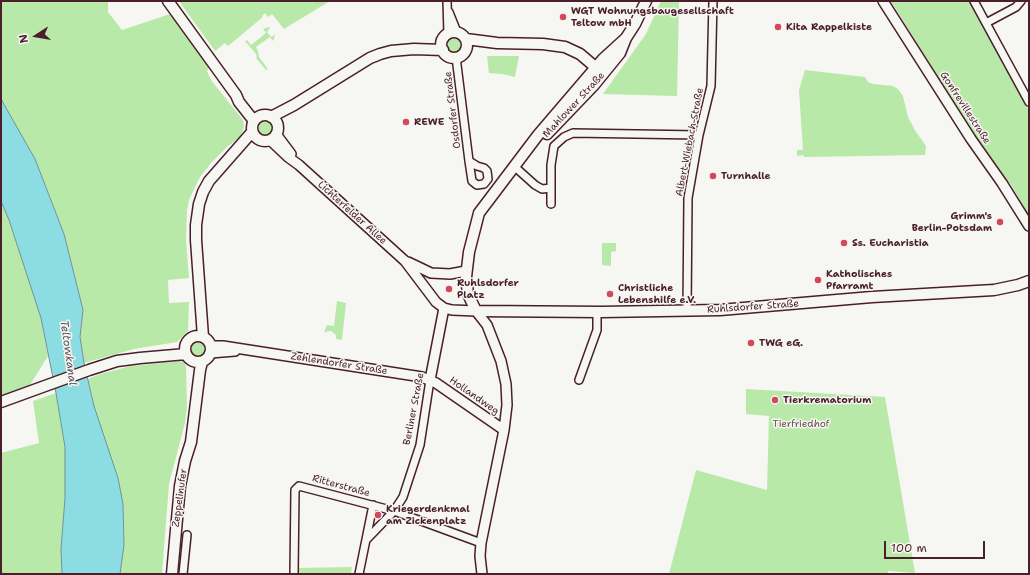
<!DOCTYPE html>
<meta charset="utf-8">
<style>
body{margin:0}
#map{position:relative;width:1030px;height:575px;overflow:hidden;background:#f6f6f2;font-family:"Shantell Sans",sans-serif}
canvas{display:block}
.frame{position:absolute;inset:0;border:2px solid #4a1f2b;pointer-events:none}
.north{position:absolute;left:16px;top:16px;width:40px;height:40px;-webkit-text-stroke:3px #f6f6f2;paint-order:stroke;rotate:258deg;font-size:11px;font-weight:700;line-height:16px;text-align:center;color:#4a1f2b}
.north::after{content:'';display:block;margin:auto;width:14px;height:18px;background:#4a1f2b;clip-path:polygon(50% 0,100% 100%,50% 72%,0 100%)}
.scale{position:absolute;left:884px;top:541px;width:101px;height:18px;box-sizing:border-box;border:2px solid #4a1f2b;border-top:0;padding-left:5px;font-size:12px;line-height:14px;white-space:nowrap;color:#4a1f2b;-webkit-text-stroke:3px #f6f6f2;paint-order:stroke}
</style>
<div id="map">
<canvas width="1030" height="575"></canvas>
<div class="frame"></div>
<div class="north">N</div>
<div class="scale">100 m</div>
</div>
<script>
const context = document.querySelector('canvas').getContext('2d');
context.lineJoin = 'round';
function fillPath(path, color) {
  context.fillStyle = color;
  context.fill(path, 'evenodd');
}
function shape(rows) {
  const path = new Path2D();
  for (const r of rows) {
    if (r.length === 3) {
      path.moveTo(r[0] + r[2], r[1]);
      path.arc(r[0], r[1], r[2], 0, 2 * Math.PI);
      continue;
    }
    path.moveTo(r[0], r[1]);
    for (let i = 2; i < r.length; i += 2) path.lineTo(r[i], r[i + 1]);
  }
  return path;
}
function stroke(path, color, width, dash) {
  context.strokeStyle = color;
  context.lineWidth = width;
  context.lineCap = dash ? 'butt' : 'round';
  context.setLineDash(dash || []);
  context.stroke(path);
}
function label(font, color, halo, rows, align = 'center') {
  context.font = font + ' "Shantell Sans",sans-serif';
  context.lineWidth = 3;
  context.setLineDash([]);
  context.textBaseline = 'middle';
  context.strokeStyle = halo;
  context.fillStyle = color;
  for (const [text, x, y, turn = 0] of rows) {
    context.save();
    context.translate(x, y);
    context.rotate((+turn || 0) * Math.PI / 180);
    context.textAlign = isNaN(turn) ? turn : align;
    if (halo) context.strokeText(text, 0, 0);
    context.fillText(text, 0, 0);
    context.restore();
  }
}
fillPath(shape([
 [1,1,108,1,108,12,122,30,170,14,209,67,207,71,211,80,243,120,244,127,241,136,227,147,211,163,200,177,189,200,187,210,186,240,189,278,168,280,169,303,189,302,188,331,177,342,134,349,84,363,80,337,83,310,64,234,35,159,1,99],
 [179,1,330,1,284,29,272,14,268,17,265,13,262,16,263,17,228,46,225,43,215,51],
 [661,1,679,1,677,96,603,94,646,34],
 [891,1,969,1,1029,111,1029,215,1010,183,1005,182,975,137],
 [268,27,270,28,267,32,271,37,275,35,274,39,273,41,270,37,256,47,258,51,259,57,268,69,266,70,256,58,257,56,256,54,245,41,247,40,251,45,266,33,263,29],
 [454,44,8],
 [487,56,519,56,515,77,502,74,489,73],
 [805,70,865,77,868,82,873,84,893,86,898,89,903,96,908,117,916,132,926,146,925,155,804,157,803,155,797,156,797,150,803,150,799,90],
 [265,128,8],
 [1,201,9,220,41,318,48,356,30,385,1,396],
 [602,243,616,243,616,251,611,252,611,266,602,265],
 [337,301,346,303,342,340,336,339,336,335,331,331,324,332,327,325,334,326],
 [198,349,8],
 [181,361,184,362,186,367,187,407,185,423,169,484,162,574,120,574,124,545,123,504,118,478,94,406,88,379,100,374,131,366],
 [746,389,885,397,915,573,888,571,888,574,669,574,696,470,767,490,769,416,746,414],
 [56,393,65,447,65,498,61,549,62,574,1,574,1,453,39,443,33,401],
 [352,567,351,574,296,574,296,568]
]), '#b9e9a8');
const water = shape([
 [1,99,35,159,64,234,83,310,80,337,84,363,94,406,118,478,123,504,124,545,120,574,62,574,61,549,65,498,65,447,56,393,41,318,9,220,1,201,1,99]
]);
fillPath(water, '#8bdde3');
stroke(water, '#719199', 1);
const minor = shape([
 [447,1,448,34],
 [974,1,1029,102],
 [449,12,457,32],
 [986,23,1016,7,1021,1],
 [456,57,469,161],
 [469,161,477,166,484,168,487,171,488,179,484,184,477,185,472,181,469,161],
 [515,167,535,185,542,189,551,188],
 [551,204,551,165,554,146,564,137,573,133,699,135],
 [687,311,688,198,699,135,711,86,713,1],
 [579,380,597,330,597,312],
 [366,540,394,511,403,497,420,445,430,380],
 [183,574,187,535],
 [294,574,295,490,299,486,394,511,481,543],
 [359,574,373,505]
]);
const tertiary = shape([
 [883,1,971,139,1002,183,1029,226],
 [276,134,291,154],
 [270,140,288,157,299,165,405,261,436,302,444,308,452,310,476,311,487,325,501,361,506,384,507,405,504,430,481,543,480,556,482,574],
 [408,262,431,273,450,274,466,271],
 [211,346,223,346,422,377,436,383,504,430],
 [210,353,235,351],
 [430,380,444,308]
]);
const secondary = shape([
 [168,1,236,95,239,102,254,121],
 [454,45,13],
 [626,38,603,59,538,135,479,213,469,252,466,277,468,294,476,311,601,312,720,310,872,297,994,290,1018,285,1029,281],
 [466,39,497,43,543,44,565,47,580,54,600,71],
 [265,128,13],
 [271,117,294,105,370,58,380,54,391,51,414,49,443,50],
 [547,134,594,85,620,53,626,38,635,24,646,1],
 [198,349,13],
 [203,337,196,240,196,225,199,204,203,192,209,181,252,132],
 [1,402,89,370,117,361,140,358,186,354],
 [172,574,180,486,185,461,191,442,200,370,202,362]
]);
stroke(minor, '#4a1f2b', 10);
stroke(tertiary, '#4a1f2b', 12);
stroke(secondary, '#4a1f2b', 13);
stroke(minor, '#f6f6f2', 7);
stroke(tertiary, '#f6f6f2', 9);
stroke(secondary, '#f6f6f2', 10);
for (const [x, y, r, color] of [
 [563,17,4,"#d1495b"],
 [778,27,4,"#d1495b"],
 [406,122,4,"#d1495b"],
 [713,176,4,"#d1495b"],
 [1000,222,4,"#d1495b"],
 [844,243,4,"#d1495b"],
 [818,280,4,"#d1495b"],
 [449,289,4,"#d1495b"],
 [610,294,4,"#d1495b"],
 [751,343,4,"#d1495b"],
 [775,400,4,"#d1495b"],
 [378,515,4,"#d1495b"]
]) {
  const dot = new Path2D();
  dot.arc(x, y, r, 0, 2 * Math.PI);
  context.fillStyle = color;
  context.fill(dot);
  stroke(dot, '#f6f6f2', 1.5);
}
label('bold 10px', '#4a1f2b', '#f6f6f2', [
 ["WGT Wohnungsbaugesellschaft",571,11],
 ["Teltow mbH",571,23],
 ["Kita Rappelkiste",786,27],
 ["REWE",414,122],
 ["Turnhalle",721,176],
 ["Grimm's",992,216,"right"],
 ["Berlin-Potsdam",992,228,"right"],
 ["Ss. Eucharistia",852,243],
 ["Katholisches",826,274],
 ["Pfarramt",826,286],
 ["Ruhlsdorfer",457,283],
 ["Platz",457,295],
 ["Christliche",618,288],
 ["Lebenshilfe e.V.",618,300],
 ["TWG eG.",759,343],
 ["Tierkrematorium",783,400],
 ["Kriegerdenkmal",386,509],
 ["am Zickenplatz",386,521]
], 'left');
label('10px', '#4a1f2b', '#f6f6f2', [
 ["Mahlower Straße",574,105,-47],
 ["Gonfrevillestraße",965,108,57],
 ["Osdorfer Straße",453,110,-97],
 ["Albert-Wiebach-Straße",690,142,-79],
 ["Lichterfelder Allee",352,213,42],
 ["Ruhlsdorfer Straße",753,307,-4],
 ["Zehlendorfer Straße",339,364,9],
 ["Hollandweg",474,396,35],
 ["Berliner Straße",414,409,-79],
 ["Ritterstraße",341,486,15],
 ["Zeppelinufer",180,498,-82]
]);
label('10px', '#66524a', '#f6f6f2', [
 ["Tierfriedhof",801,424]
]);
label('italic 11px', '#5a4e59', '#f6f6f2', [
 ["Teltowkanal",68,353,82]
]);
</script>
